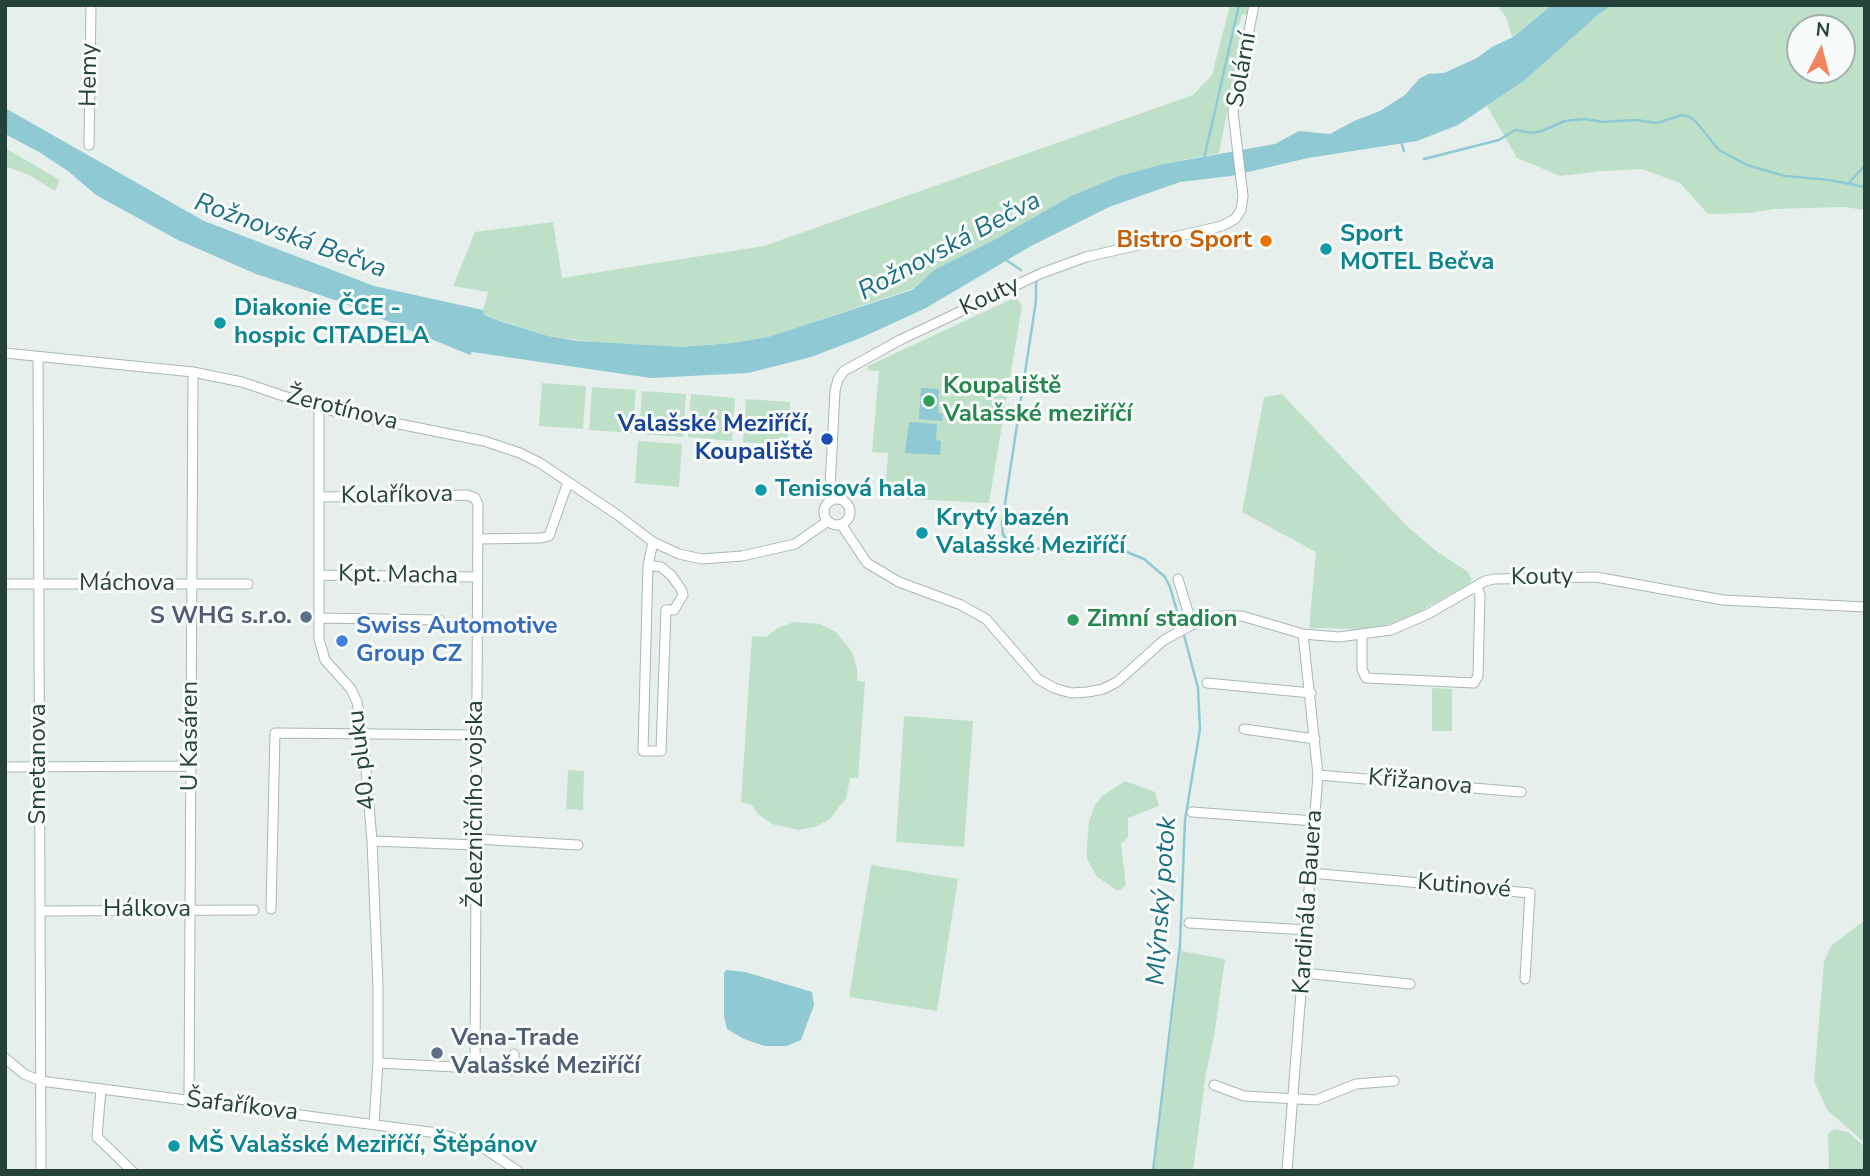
<!DOCTYPE html>
<meta charset="utf-8">
<style>
body{margin:0}
#map{position:relative;width:1870px;height:1176px;overflow:hidden;background:#e6efeb;font-family:"Nunito Sans",sans-serif}
canvas{display:block}
.frame{position:absolute;inset:0;border:7px solid #24423a;pointer-events:none}
.north{position:absolute;left:1786px;top:14px;width:70px;height:70px;box-sizing:border-box;background:#f7fbf9;border:2px solid #a3b1ad;border-radius:50%;rotate:6deg;font-size:19px;font-weight:700;line-height:28px;text-align:center;color:#24423a}
.north::after{content:'';display:block;margin:auto;width:24px;height:32px;background:#f4845f;clip-path:polygon(50% 0,100% 100%,50% 72%,0 100%)}
</style>
<div id="map">
<canvas width="1870" height="1176"></canvas>
<div class="frame"></div>
<div class="north">N</div>
</div>
<script>
const context = document.querySelector('canvas').getContext('2d');
context.lineJoin = 'round';
function fillPath(path, color) {
  context.fillStyle = color;
  context.fill(path, 'evenodd');
}
function shape(rows) {
  const path = new Path2D();
  for (const r of rows) {
    if (r.length === 3) {
      path.moveTo(r[0] + r[2], r[1]);
      path.arc(r[0], r[1], r[2], 0, 2 * Math.PI);
      continue;
    }
    path.moveTo(r[0], r[1]);
    for (let i = 2; i < r.length; i += 2) path.lineTo(r[i], r[i + 1]);
  }
  return path;
}
function stroke(path, color, width, dash) {
  context.strokeStyle = color;
  context.lineWidth = width;
  context.lineCap = dash ? 'butt' : 'round';
  context.setLineDash(dash || []);
  context.stroke(path);
}
function label(font, color, halo, rows, align = 'center') {
  context.font = font + ' "Nunito Sans",sans-serif';
  context.lineWidth = 6;
  context.setLineDash([]);
  context.textBaseline = 'middle';
  context.strokeStyle = halo;
  context.fillStyle = color;
  for (const [text, x, y, turn = 0] of rows) {
    context.save();
    context.translate(x, y);
    context.rotate((+turn || 0) * Math.PI / 180);
    context.textAlign = isNaN(turn) ? turn : align;
    if (halo) context.strokeText(text, 0, 0);
    context.fillText(text, 0, 0);
    context.restore();
  }
}
fillPath(shape([
 [1230,5,1250,5,1248,15,1242,14,1237,32,1242,37,1219,153,1163,164,1119,176,1071,196,992,241,934,270,912,289,768,337,731,343,679,347,623,346,548,336,484,315,483,310,488,292,453,286,475,232,553,222,562,278,764,246,1193,95,1212,75],
 [1497,5,1552,5,1512,37,1506,17],
 [1613,5,1865,5,1865,210,1844,207,1774,209,1748,213,1708,214,1680,183,1642,169,1602,171,1560,176,1517,158,1487,106,1524,81,1600,13],
 [1800,28,1842,28,1842,70,1800,70],
 [5,148,60,180,55,191,29,175,5,166],
 [1016,297,1022,306,989,503,893,498,885,494,888,453,872,452,879,371,867,370,868,366],
 [542,383,586,386,583,429,539,426],
 [592,387,636,390,632,433,589,430],
 [642,391,686,394,683,437,639,434],
 [691,394,735,398,732,441,688,437],
 [1282,394,1407,526,1436,551,1468,572,1472,580,1469,584,1417,613,1393,623,1368,629,1309,628,1316,552,1242,512,1264,397],
 [746,399,790,402,787,445,743,442],
 [638,441,682,444,679,487,635,483],
 [794,622,820,624,836,632,852,652,857,669,857,681,865,682,858,778,850,778,846,798,830,819,815,827,798,830,772,824,758,814,751,804,741,803,752,636,766,637,778,628],
 [1432,688,1452,689,1452,731,1432,731],
 [904,716,973,721,964,847,896,842],
 [568,770,584,771,583,810,566,809],
 [1125,781,1155,792,1159,806,1128,818,1128,837,1121,844,1126,886,1118,891,1097,877,1087,859,1087,844,1089,822,1095,805,1102,796],
 [871,865,958,879,937,1011,849,997],
 [1865,920,1865,1143,1827,1110,1814,1081,1824,962,1831,946],
 [1181,951,1225,959,1214,1036,1206,1073,1193,1171,1154,1171],
 [1834,1129,1848,1132,1865,1147,1865,1171,1829,1171,1828,1134]
]), '#bfe0c8');
fillPath(shape([
 [1552,5,1613,5,1600,13,1524,81,1458,125,1417,141,1308,158,1231,176,1180,182,1109,207,1031,246,926,308,863,337,811,357,748,373,651,378,472,352,470,355,341,302,256,274,178,240,96,195,68,171,39,152,5,134,5,108,204,221,374,286,483,310,484,315,500,321,548,336,578,341,681,347,731,343,768,337,912,290,934,270,992,241,1071,196,1119,176,1163,164,1275,144,1299,131,1330,134,1354,121,1380,111,1405,95,1419,79,1428,74,1444,73,1477,58,1492,47,1513,37],
 [921,388,939,389,938,413,943,414,942,421,919,419],
 [909,422,937,424,936,440,941,441,940,455,905,453],
 [726,970,745,972,812,992,814,1005,801,1040,787,1046,765,1046,744,1039,727,1029,724,1016,724,973]
]), '#8ec9d4');
stroke(shape([
 [1401,141,1404,151],
 [1204,159,1239,5],
 [1424,159,1499,140,1515,130,1532,133,1542,131,1565,121,1584,119,1603,122,1636,120,1657,123,1682,115,1690,117,1698,124,1719,150,1747,165,1785,176,1829,180,1865,187],
 [1848,184,1865,165],
 [1003,258,1021,270],
 [1036,281,1036,301,1002,523,1003,535,1010,542,1023,548,1115,551,1127,552,1144,559,1165,577,1170,587,1181,625],
 [1153,1171,1180,945,1185,820,1200,729,1198,688,1184,635]
]), '#8ec9d4', 2.5);
const minor = shape([
 [89,145,91,5],
 [5,353,193,372,242,382,319,408,484,441,520,453,540,463,619,516,653,542,679,554,702,559,742,556,795,544,828,521],
 [38,357,41,1171],
 [319,408,319,639,325,660,351,689,357,702,363,734,372,841,378,986,378,1063,374,1124],
 [319,497,467,495,475,498,478,504,475,1069],
 [837,512,13],
 [833,500,830,488,835,391,838,379,844,371,900,340,1042,273,1086,257,1222,226,1235,219,1241,210,1243,196,1233,112,1254,5],
 [841,524,867,563,899,582,961,605,986,619,1038,679,1054,688,1071,693,1088,692,1103,689,1117,682,1164,640,1192,625,1219,616,1242,616,1303,634,1339,637,1391,630,1428,614,1485,581,1494,579,1596,577,1723,600,1865,607],
 [478,539,541,538,549,536,568,482],
 [648,565,661,567,671,575,681,589,683,595,674,610,666,610,661,751,643,751,648,565,653,542],
 [319,575,478,577],
 [1178,579,1192,625],
 [5,584,248,584],
 [319,618,440,620],
 [1362,634,1362,669,1366,678,1474,683,1478,676,1480,595,1477,587],
 [1207,683,1311,693],
 [1244,729,1315,739],
 [5,767,191,766],
 [1318,775,1521,792],
 [1192,812,1315,821],
 [476,839,578,845],
 [372,841,476,845],
 [1311,873,1530,893,1525,979],
 [271,909,275,733,477,735],
 [40,911,254,910],
 [1189,923,1307,930],
 [1304,973,1410,984],
 [5,1058,24,1074,41,1081,437,1133,482,1147,518,1171],
 [378,1063,514,1070,514,1054],
 [1214,1085,1244,1096,1316,1100,1356,1084,1394,1081],
 [101,1089,97,1137,132,1171],
 [189,1100,193,372],
 [1287,1171,1318,775,1303,634]
]);
stroke(minor, '#a8b8b2', 11);
stroke(minor, '#fff', 9);
for (const [x, y, r, color] of [
 [1266,241,7,"#e8710a"],
 [1326,249,7,"#0f9aa8"],
 [220,323,7,"#0f9aa8"],
 [929,401,7,"#2e9e5b"],
 [827,439,7,"#1a4fb4"],
 [761,490,7,"#0f9aa8"],
 [922,533,7,"#0f9aa8"],
 [306,617,7,"#5c6f8a"],
 [1073,620,7,"#2e9e5b"],
 [342,641,7,"#3f7fe0"],
 [437,1053,7,"#5c6f8a"],
 [174,1146,7,"#0f9aa8"]
]) {
  const dot = new Path2D();
  dot.arc(x, y, r, 0, 2 * Math.PI);
  context.fillStyle = color;
  context.fill(dot);
  stroke(dot, '#f7fbf9', 2.5);
}
label('24px', '#24423a', '#f7fbf9', [
 ["Solární",1243,70,-80],
 ["Hemy",90,75,-89],
 ["Kouty",990,297,-25],
 ["Žerotínova",342,410,14],
 ["Kolaříkova",397,496,-1],
 ["Kpt. Macha",398,576,1],
 ["Kouty",1542,578,-1],
 ["Máchova",127,584],
 ["U Kasáren",191,736,-90],
 ["40. pluku",363,760,-97],
 ["Smetanova",39,764,-90],
 ["Křižanova",1420,783,5],
 ["Železničního vojska",476,804,-90],
 ["Kutinové",1464,887,5],
 ["Kardinála Bauera",1309,902,-86],
 ["Hálkova",147,910],
 ["Šafaříkova",242,1107,7]
]);
label('bold 24px', '#0d838f', '#f7fbf9', [
 ["Sport",1340,235],
 ["MOTEL Bečva",1340,263],
 ["Diakonie ČCE -",234,309],
 ["hospic CITADELA",234,337],
 ["Tenisová hala",775,490],
 ["Krytý bazén",936,519],
 ["Valašské Meziříčí",936,547],
 ["MŠ Valašské Meziříčí, Štěpánov",188,1146]
], 'left');
label('bold 24px', '#c56008', '#f7fbf9', [
 ["Bistro Sport",1252,241]
], 'right');
label('bold 24px', '#27864d', '#f7fbf9', [
 ["Koupaliště",943,387],
 ["Valašské meziříčí",943,415],
 ["Zimní stadion",1087,620]
], 'left');
label('bold 24px', '#164399', '#f7fbf9', [
 ["Valašské Meziříčí,",813,425],
 ["Koupaliště",813,453]
], 'right');
label('bold 24px', '#4e5e75', '#f7fbf9', [
 ["S WHG s.r.o.",292,617],
 ["Vena-Trade",451,1039,"left"],
 ["Valašské Meziříčí",451,1067,"left"]
], 'right');
label('bold 24px', '#366cbe', '#f7fbf9', [
 ["Swiss Automotive",356,627],
 ["Group CZ",356,655]
], 'left');
label('italic 26px', '#1c6f80', '#f7fbf9', [
 ["Rožnovská Bečva",290,237,20],
 ["Rožnovská Bečva",950,247,-28],
 ["Mlýnský potok",1163,901,-86]
]);
</script>
